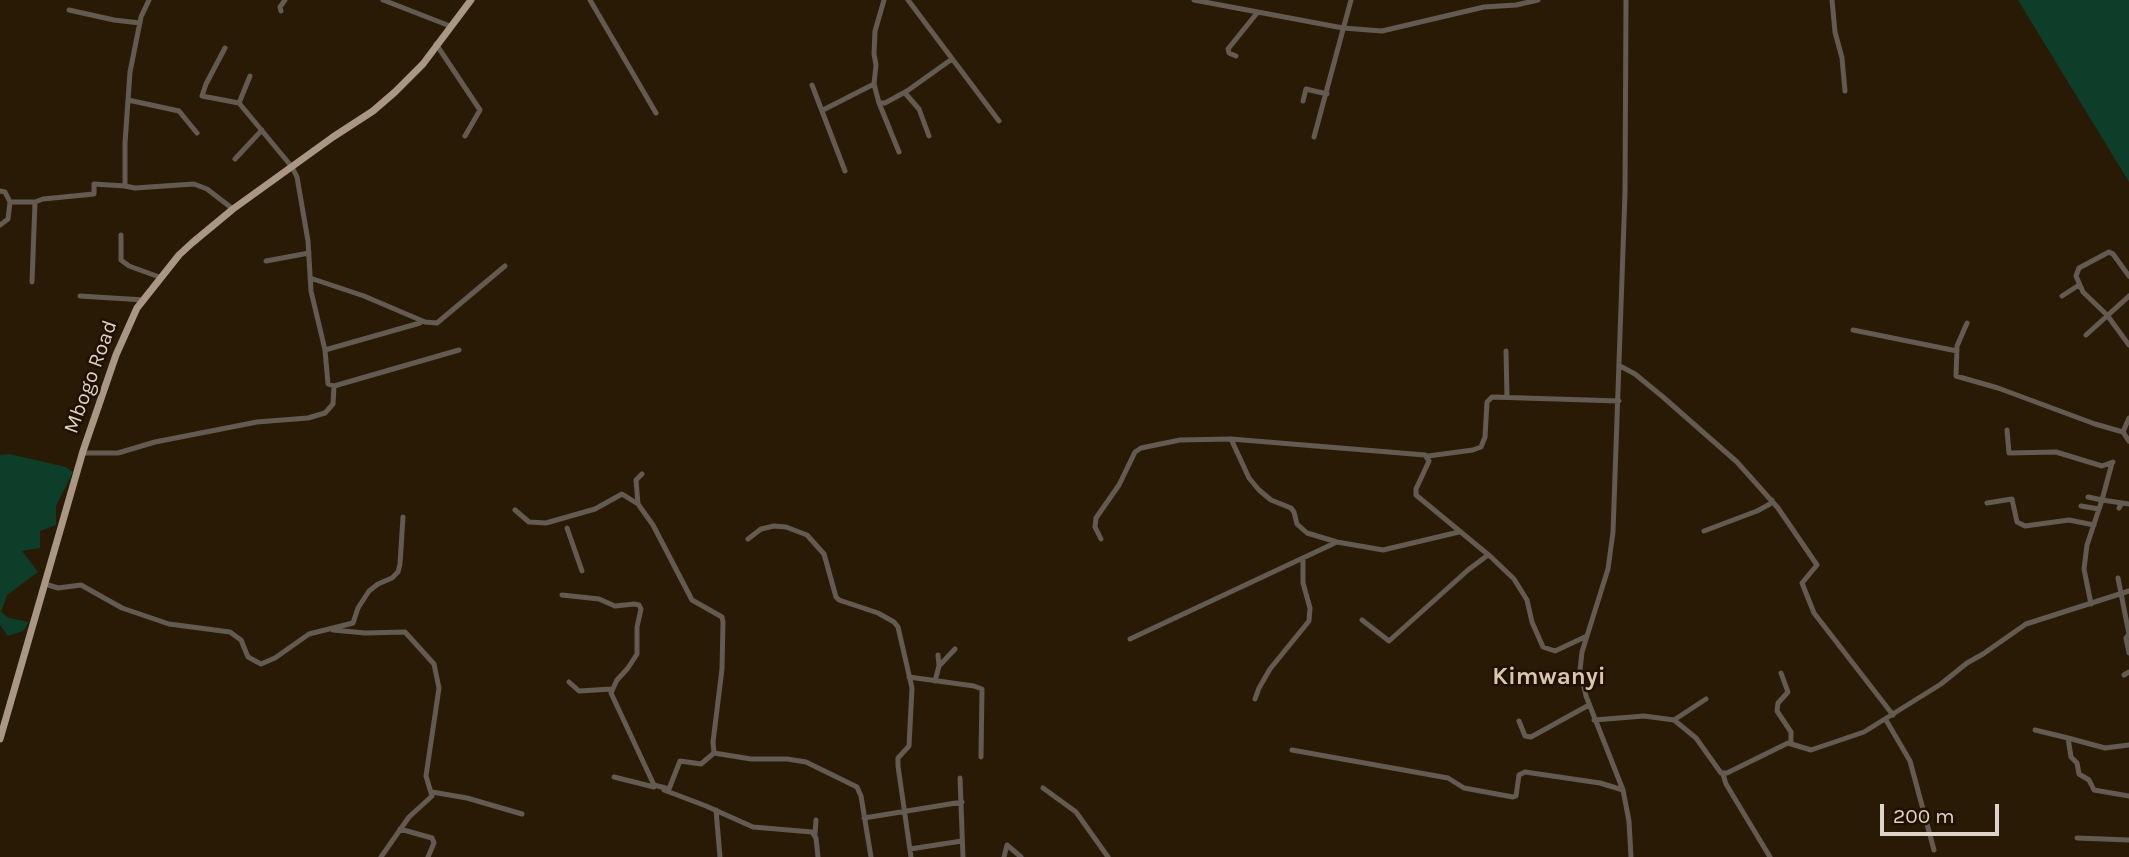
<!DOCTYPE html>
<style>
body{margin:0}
#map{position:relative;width:2129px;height:857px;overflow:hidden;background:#291a06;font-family:Karla,sans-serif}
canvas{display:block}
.scale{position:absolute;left:1880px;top:804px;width:119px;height:32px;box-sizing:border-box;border:4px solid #ded3c7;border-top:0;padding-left:9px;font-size:21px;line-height:24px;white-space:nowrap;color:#ded3c7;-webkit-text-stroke:5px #1f1001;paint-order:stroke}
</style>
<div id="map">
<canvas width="2129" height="857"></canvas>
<div class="scale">200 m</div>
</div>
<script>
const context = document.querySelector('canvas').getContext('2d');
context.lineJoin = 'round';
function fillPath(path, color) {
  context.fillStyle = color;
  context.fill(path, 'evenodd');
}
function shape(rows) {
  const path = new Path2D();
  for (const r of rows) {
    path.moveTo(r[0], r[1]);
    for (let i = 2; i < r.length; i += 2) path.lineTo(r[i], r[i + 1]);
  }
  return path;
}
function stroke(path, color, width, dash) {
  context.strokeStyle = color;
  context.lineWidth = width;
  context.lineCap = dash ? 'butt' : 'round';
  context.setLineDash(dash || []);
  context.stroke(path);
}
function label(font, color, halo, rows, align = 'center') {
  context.font = font + ' Karla,sans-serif';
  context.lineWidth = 5;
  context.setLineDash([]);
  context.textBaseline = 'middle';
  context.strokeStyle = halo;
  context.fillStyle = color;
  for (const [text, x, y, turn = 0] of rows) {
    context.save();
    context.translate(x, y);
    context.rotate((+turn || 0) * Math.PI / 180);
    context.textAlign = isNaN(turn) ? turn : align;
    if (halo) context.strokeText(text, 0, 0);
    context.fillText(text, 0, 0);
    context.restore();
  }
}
fillPath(shape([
 [2018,0,2129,0,2129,182],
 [9,454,66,467,73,472,56,506,56,525,40,531,40,548,22,551,38,572,7,595,1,612,9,618,29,622,23,631,8,636,0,625,0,455]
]), '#0d3e29');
stroke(shape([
 [149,0,141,17,130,72,125,143,125,186,135,188,194,184,207,189,233,209],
 [383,0,450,26],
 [590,0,656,113],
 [884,0,875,31,874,54,876,65,874,84,879,103,899,152],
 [908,0,999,121],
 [1194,0,1343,28,1382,31,1484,7,1516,5,1538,0],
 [1626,0,1625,193,1613,532,1608,569,1582,652,1580,670,1586,696,1623,790,1629,821,1631,857],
 [1832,0,1835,32,1842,58,1845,91],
 [69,10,114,20,140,23],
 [281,11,280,7,285,0],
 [436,44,480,110,465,136],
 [225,48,206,84,202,96,239,103,292,167,297,177,308,241,311,291,325,350,328,384,334,386,459,350],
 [1236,56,1229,53,1228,49,1257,13],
 [812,85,845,171],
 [905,93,919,109,929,136],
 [128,100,179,111,197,133],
 [1303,101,1306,89,1327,94],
 [239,103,250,76],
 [879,103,885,103,907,91,952,59],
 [823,110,874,84],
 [1314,137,1351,0],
 [235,159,262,130],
 [0,191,5,192,10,202],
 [35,202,43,199,94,194,94,184,125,186],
 [0,225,8,219,10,202,35,202,32,282],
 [121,235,121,260,129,266,162,278],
 [266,261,309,253],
 [2129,276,2113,254,2109,252,2079,268,2076,276,2083,292,2107,315,2129,345],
 [310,278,364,296,425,322,437,323,505,266],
 [80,296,144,300],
 [2062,296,2079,285],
 [1967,323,1957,346,1956,376,1998,388,2095,424,2123,432,2129,441],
 [1853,330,1957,351],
 [2086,335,2129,296],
 [325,350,420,323],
 [1506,351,1507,397],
 [1620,366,1635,374,1663,397,1737,462,1778,508,1817,565,1802,583,1814,613,1893,715],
 [2007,430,2009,453,2056,452,2102,466,2113,462],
 [2123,432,2129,418],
 [1231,439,1249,478,1259,490,1271,500,1291,508,1294,512,1297,524,1307,533,1337,542,1383,550,1459,532],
 [82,453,118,453,155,442,257,422,308,418,325,413,333,404,334,386],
 [1428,456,1473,450,1481,447,1485,437,1487,402,1492,397,1619,401],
 [2088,497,2102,500,2112,463],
 [1987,503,2012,499,2017,522,2025,526,2069,520,2094,525],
 [2081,506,2099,509],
 [2119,508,2122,503,2129,504],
 [515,510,529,522,546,523,595,509,622,494,638,504],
 [567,528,582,571],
 [1704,531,1757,511,1770,504,1772,500],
 [748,539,761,529,774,526,786,527,807,535,824,554,836,597,839,600,878,613,894,622,898,627,912,688,909,746,898,758,898,766,911,857],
 [1101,539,1095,527,1096,518,1119,485,1135,452,1141,448,1180,440,1231,439,1425,455,1429,461,1416,489,1416,495,1491,557,1514,579,1527,600,1532,622,1543,647,1555,651,1587,636],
 [2118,578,2129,634],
 [45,584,58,588,81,585,122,608,169,624,230,632,241,640,248,657,261,664,275,658,309,634,353,623,358,608,369,591,378,584,392,578,398,572,400,564,403,517],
 [562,595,599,599,615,606,634,604,639,605,641,609,637,627,637,654,628,668,617,680,611,693,654,785,669,789,680,761,701,764,714,753,713,742,722,669,723,622,722,617,692,600,653,525,638,504,636,480,642,474],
 [2091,604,2084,569,2087,545,2102,500,2122,503],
 [1362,620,1389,641,1468,570,1488,555],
 [333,630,365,633,405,632,434,664,439,688,426,776,432,796,409,817,381,857],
 [2129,634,2126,638,2129,653],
 [1130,639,1337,542],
 [939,666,955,649],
 [1781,673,1788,692,1778,703,1777,711,1791,732,1791,743],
 [2124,675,2129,672],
 [909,677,974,686,982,689,981,757],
 [935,681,939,666,938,655],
 [569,682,579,691,612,689],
 [1255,699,1259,688,1270,669,1309,621,1310,608,1303,583,1303,558],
 [1594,720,1644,716,1674,720,1696,738,1721,773,1727,773,1788,743,1811,750,1864,732,1941,684,1967,663,1983,654,2026,624,2129,591],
 [1674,720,1706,699],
 [1886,720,1910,761,1934,850],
 [1519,721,1525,736,1531,737,1589,705],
 [2035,730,2068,738],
 [2129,745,2105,748,2068,738,2071,757,2077,763,2079,774,2089,780,2094,790,2129,796],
 [1292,750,1448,778,1464,788,1513,797,1516,796,1519,775,1525,772,1600,783,1623,790],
 [714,753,751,759,787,759,806,762,857,787,861,796,871,857],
 [1723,774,1726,784,1770,857],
 [614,777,654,787],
 [960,778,963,857],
 [1043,788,1076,812,1108,857],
 [664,790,706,806,753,827,812,832,816,838,818,857],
 [432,792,467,798,522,814],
 [716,810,720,857],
 [864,818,962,802],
 [400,829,432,838,434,843,428,857],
 [815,834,816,820],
 [2077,838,2129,840],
 [910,849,962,841],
 [1004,857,1007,845,1021,857]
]), '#635a51', 5);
stroke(shape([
 [0,739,83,451,116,355,137,308,179,255,192,243,233,209,333,137,373,111,395,92,423,64,471,0]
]), '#aa9685', 7);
label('21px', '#ded3c7', '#1f1001', [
 ["Mbogo Road",91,377,-70]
]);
label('bold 24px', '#dac5ad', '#1f1001', [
 ["Kimwanyi",1549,677]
]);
</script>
